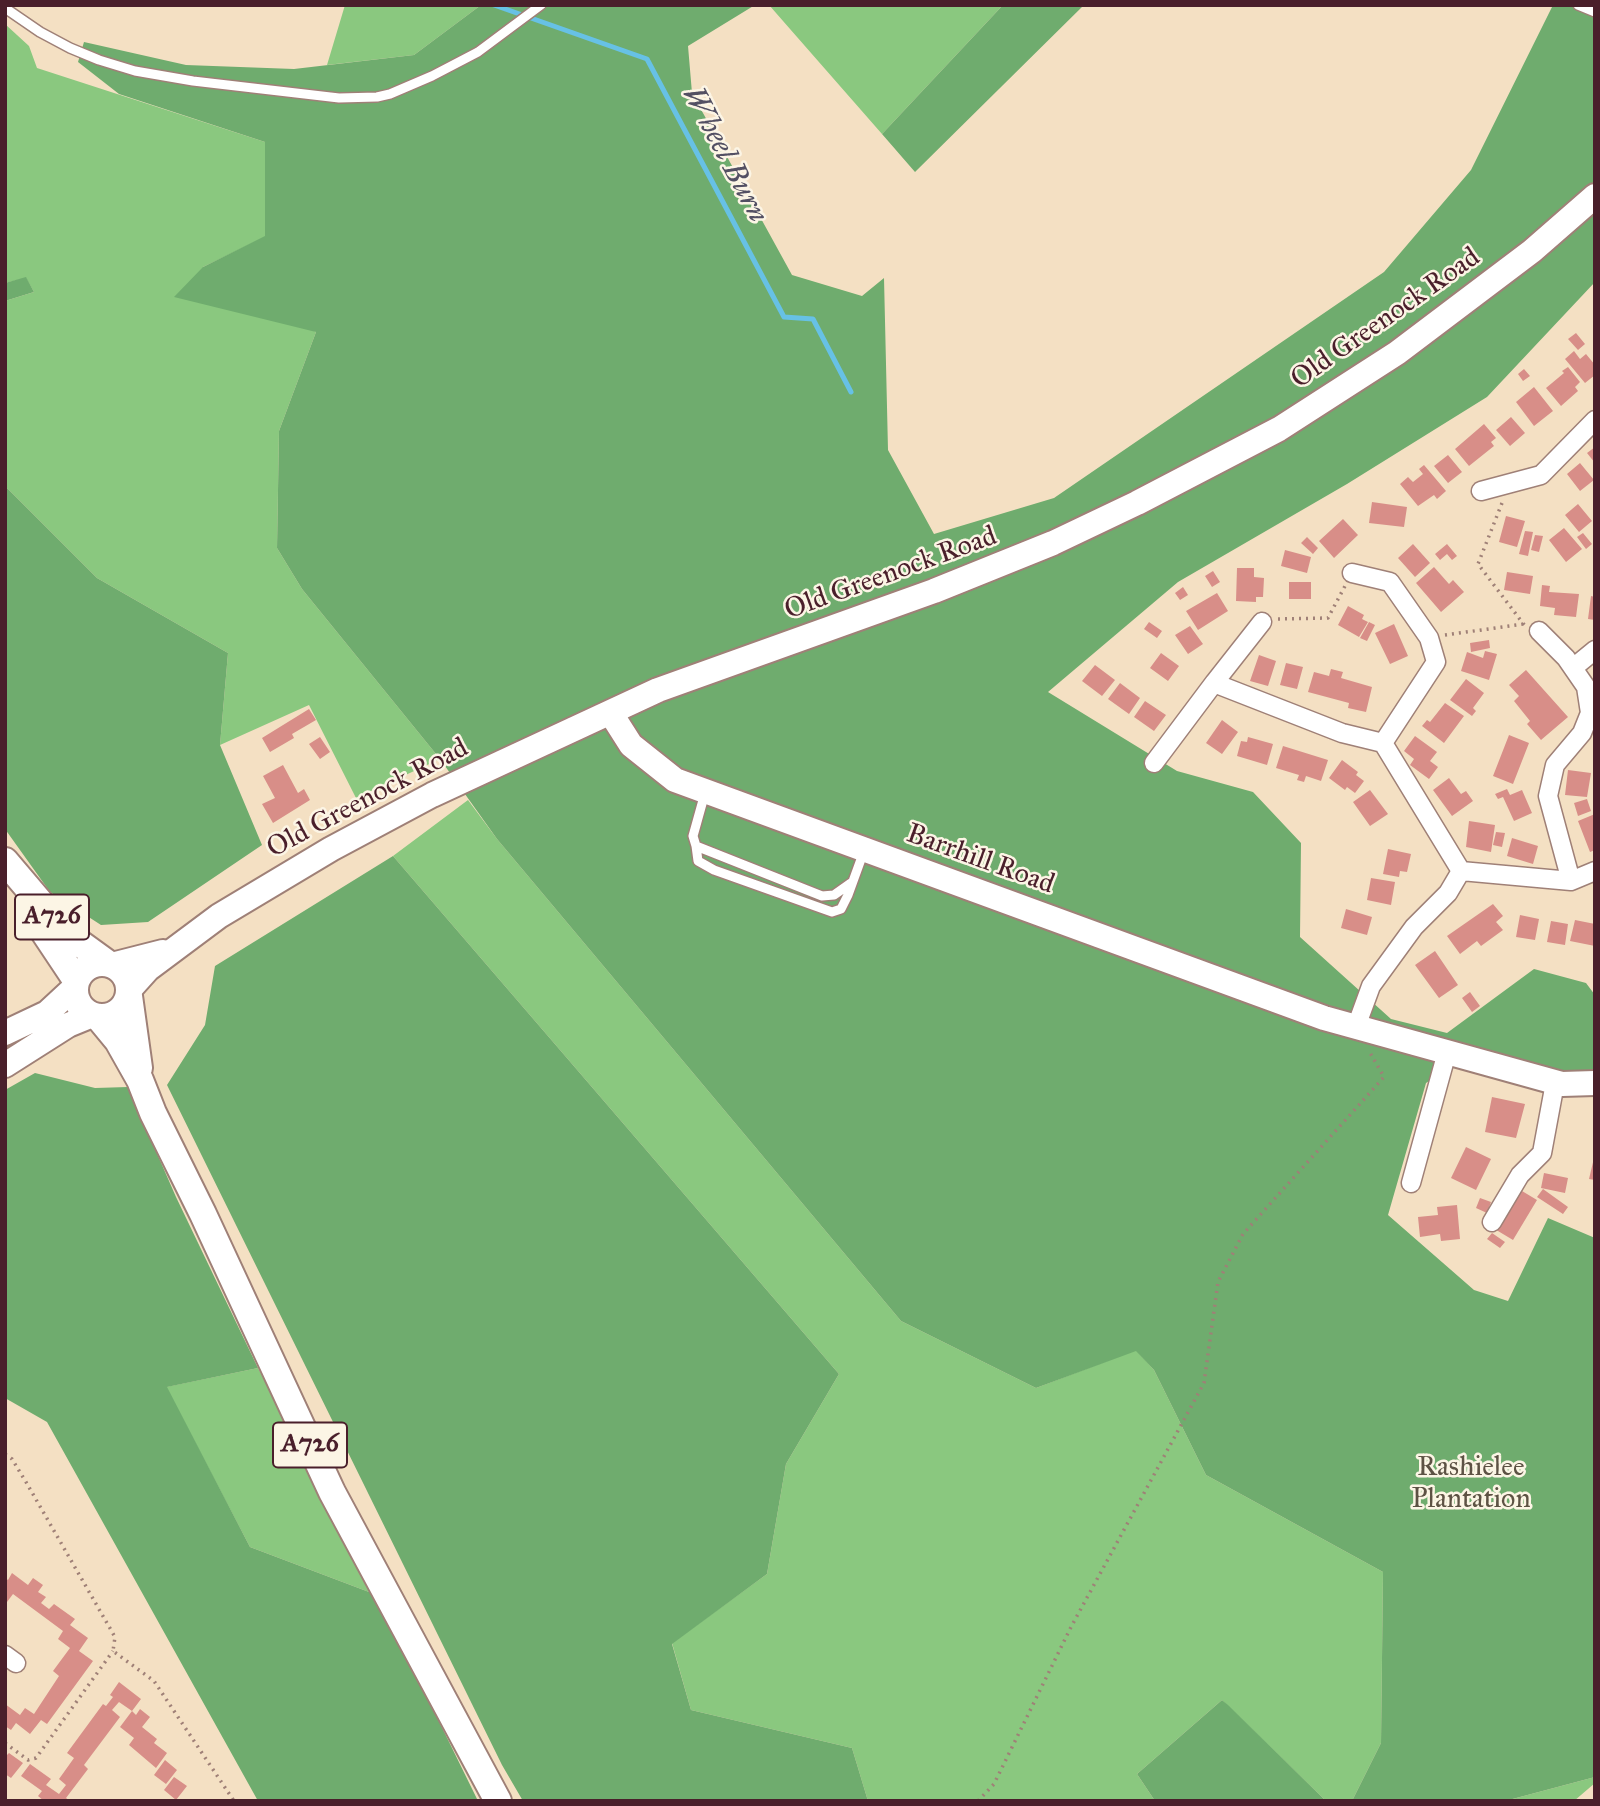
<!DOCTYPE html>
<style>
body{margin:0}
#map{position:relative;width:1600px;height:1806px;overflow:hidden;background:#f4e0c3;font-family:"IM FELL Great Primer",serif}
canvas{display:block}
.frame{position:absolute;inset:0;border:7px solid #4a1f2b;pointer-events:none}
</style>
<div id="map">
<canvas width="1600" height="1806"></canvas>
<div class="frame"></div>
</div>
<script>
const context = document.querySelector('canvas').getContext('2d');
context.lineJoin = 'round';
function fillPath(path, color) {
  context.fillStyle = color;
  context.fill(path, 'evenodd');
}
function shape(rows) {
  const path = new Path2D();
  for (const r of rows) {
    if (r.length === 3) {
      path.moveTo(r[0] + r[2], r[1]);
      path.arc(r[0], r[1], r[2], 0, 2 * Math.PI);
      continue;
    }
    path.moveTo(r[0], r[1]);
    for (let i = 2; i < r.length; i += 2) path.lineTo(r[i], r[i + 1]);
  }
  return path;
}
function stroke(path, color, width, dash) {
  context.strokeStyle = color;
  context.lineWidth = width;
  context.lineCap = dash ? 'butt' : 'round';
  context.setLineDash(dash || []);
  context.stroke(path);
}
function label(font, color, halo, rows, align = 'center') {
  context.font = font + ' "IM FELL Great Primer",serif';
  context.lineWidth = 5;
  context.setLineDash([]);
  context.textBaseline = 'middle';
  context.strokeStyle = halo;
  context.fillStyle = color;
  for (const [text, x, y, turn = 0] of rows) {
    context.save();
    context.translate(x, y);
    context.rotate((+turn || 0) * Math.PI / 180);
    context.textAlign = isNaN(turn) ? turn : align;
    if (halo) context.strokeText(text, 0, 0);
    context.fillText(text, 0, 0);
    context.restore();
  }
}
fillPath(shape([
 [345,5,481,5,414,55,327,65],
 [769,5,1003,5,882,134],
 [5,24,29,46,37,68,265,142,265,237,203,267,316,332,279,431,277,548,302,589,440,759,356,798,309,705,220,745,228,653,97,578,5,486,5,301,34,292,26,278,5,283],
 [468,800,497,839,901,1321,1036,1388,1136,1350,1154,1370,1206,1475,1383,1572,1381,1743,1352,1801,1326,1801,1222,1700,1137,1774,1155,1801,868,1801,852,1748,691,1710,672,1643,767,1574,786,1464,839,1374,393,856],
 [258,1368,377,1595,250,1547,166,1387],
 [1595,1777,1595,1783,1574,1801,1505,1801]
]), '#8ac87f');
fillPath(shape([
 [481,5,755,5,688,46,692,93,792,275,862,296,884,278,888,450,934,534,1054,498,1384,272,1471,170,1553,5,1595,5,1595,282,1487,397,1347,484,1178,582,1048,692,1177,771,1253,792,1301,843,1300,937,1391,1019,1447,1033,1534,969,1586,983,1595,995,1595,1069,1568,1077,1474,1052,1426,1083,1388,1215,1474,1290,1508,1301,1548,1218,1595,1238,1595,1777,1505,1801,1352,1801,1381,1743,1383,1572,1206,1475,1154,1370,1136,1351,1036,1388,901,1321,497,839,440,759,302,589,277,548,279,431,316,332,174,297,203,267,265,236,265,142,119,94,78,62,84,42,186,65,294,69,414,55],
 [1003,5,1084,5,915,172,882,134],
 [26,277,34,292,5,301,5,283],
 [5,486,97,578,228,653,220,745,262,845,148,922,101,925,50,892,5,829],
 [393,856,839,1374,786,1464,767,1574,672,1644,691,1710,852,1748,868,1801,523,1801,502,1765,167,1085,205,1025,215,966],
 [35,1073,95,1088,128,1087,176,1197,258,1368,167,1387,250,1547,377,1595,478,1801,258,1801,47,1422,5,1398,5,1090],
 [1222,1700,1228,1705,1326,1801,1155,1801,1137,1774]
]), '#6fac6e');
stroke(shape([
 [494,5,647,59,784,317,813,319,851,392]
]), '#67c1e5', 5);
fillPath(shape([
 [1576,333,1585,344,1578,350,1568,339],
 [1574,351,1580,359,1586,354,1595,365,1595,375,1585,383,1565,359],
 [1568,367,1580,382,1575,387,1578,391,1561,406,1546,388,1564,373,1562,371],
 [1524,369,1530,376,1523,381,1518,374],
 [1534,387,1553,411,1534,426,1516,402],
 [1511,417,1525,433,1510,446,1496,430],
 [1484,424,1496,438,1491,442,1494,446,1469,466,1455,449],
 [1595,447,1595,463,1587,453],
 [1448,455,1462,472,1448,483,1434,466],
 [1580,463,1594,480,1580,491,1567,474],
 [1424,465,1446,491,1437,499,1434,495,1418,506,1400,484,1408,477,1413,482,1423,474,1419,469],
 [1372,502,1407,507,1404,527,1369,523],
 [1578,504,1592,521,1579,532,1565,515],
 [1506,516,1525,521,1517,547,1499,542],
 [1343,519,1358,535,1334,558,1319,541],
 [1564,528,1582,549,1566,562,1549,540],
 [1525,531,1533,532,1528,556,1519,554],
 [1583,533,1592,544,1586,549,1577,537],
 [1535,535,1543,536,1539,552,1531,550],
 [1307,537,1318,548,1313,554,1301,543],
 [1413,544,1430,563,1415,577,1398,558],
 [1447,544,1457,556,1452,560,1447,554,1440,560,1435,554],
 [1285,550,1311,557,1307,573,1281,566],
 [1434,567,1449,584,1453,580,1464,592,1441,612,1416,583],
 [1237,568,1254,568,1254,577,1264,578,1263,597,1256,597,1256,602,1236,601],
 [1213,571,1220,582,1212,587,1205,576],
 [1507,572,1533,576,1530,594,1504,590],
 [1289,582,1311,582,1311,599,1289,599],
 [1542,585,1550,586,1549,592,1579,594,1576,617,1554,615,1555,608,1540,606],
 [1183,587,1188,595,1180,600,1175,593],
 [1217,593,1228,611,1198,630,1186,611],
 [1591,596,1595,597,1595,620,1588,619],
 [1348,606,1364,615,1362,619,1368,622,1359,637,1338,625],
 [1149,622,1162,631,1157,638,1144,629],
 [1369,622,1375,625,1367,641,1360,638],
 [1394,624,1408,656,1390,664,1375,633],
 [1190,626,1203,644,1188,654,1175,635],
 [1489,640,1490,648,1471,652,1470,643],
 [1485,651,1497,654,1489,680,1461,671,1467,652,1483,658],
 [1161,653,1179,666,1168,681,1150,668],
 [1259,655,1276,661,1268,686,1250,681],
 [1286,663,1303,667,1297,689,1280,685],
 [1095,665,1115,680,1102,696,1082,681],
 [1331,669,1343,672,1341,678,1372,687,1366,712,1348,708,1349,703,1308,692,1314,672,1329,676],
 [1526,670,1568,717,1541,740,1527,724,1530,721,1514,701,1519,696,1509,685],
 [1466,679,1484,693,1473,708,1476,711,1472,716,1450,700],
 [1120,683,1140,698,1129,714,1108,699],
 [1145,701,1166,715,1154,731,1134,717],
 [1445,703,1464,716,1444,743,1422,726,1427,720,1430,722],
 [309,709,316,720,292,734,294,738,270,752,262,738],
 [1222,720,1238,732,1222,754,1206,743],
 [1509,735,1529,743,1513,784,1493,776],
 [1415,736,1437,752,1430,761,1438,767,1429,779,1410,765,1414,759,1404,751],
 [320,737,330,752,320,759,309,744],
 [1248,737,1273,744,1267,765,1237,756,1241,741,1247,742],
 [1283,746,1328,760,1321,781,1306,776,1304,782,1297,780,1299,775,1276,768],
 [1342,760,1358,772,1356,775,1364,781,1355,793,1347,787,1345,790,1329,778],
 [283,765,298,793,304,789,310,800,273,823,262,804,275,798,263,776],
 [1568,770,1591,773,1587,797,1565,795],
 [1449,778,1461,794,1466,791,1473,801,1452,816,1433,790],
 [1507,789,1510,795,1522,790,1532,813,1514,821,1503,797,1498,799,1495,794],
 [1370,790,1388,814,1370,826,1353,802],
 [1587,799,1591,811,1578,816,1574,803],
 [1595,814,1595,850,1590,852,1578,821],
 [1469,821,1495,825,1491,852,1466,847],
 [1496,832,1505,833,1502,847,1493,845],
 [1512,838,1538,846,1533,864,1507,856],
 [1388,849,1411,854,1407,872,1400,871,1399,877,1383,874],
 [1371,878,1395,882,1391,905,1367,900],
 [1493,904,1503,916,1496,922,1503,930,1481,946,1477,941,1460,954,1447,936],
 [1346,909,1372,917,1367,935,1341,928],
 [1520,915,1539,919,1535,940,1516,937],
 [1575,920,1595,924,1595,946,1570,941],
 [1551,921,1568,924,1565,945,1547,942],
 [1435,951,1458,985,1439,998,1415,965],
 [1470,992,1480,1006,1472,1012,1462,998],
 [1492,1097,1525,1104,1516,1138,1485,1132],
 [1466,1147,1491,1159,1476,1190,1451,1178],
 [1594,1158,1595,1158,1595,1180,1589,1179],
 [1544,1173,1568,1178,1565,1193,1541,1188],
 [1517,1188,1537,1200,1513,1240,1493,1228],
 [1543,1189,1568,1207,1563,1214,1537,1197],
 [1480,1198,1491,1202,1487,1213,1476,1208],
 [1457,1205,1460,1239,1441,1241,1440,1234,1420,1237,1418,1217,1438,1215,1437,1207],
 [1492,1233,1505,1242,1500,1248,1487,1239],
 [12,1573,28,1585,33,1578,43,1585,38,1592,46,1597,41,1603,49,1609,54,1604,75,1619,70,1625,88,1638,79,1651,93,1661,47,1724,41,1720,30,1734,16,1723,11,1730,5,1726,5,1704,20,1715,25,1708,34,1714,59,1676,53,1671,70,1648,58,1639,63,1631,13,1594,7,1602,5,1601,5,1578,8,1580],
 [119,1682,141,1699,132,1711,119,1702,112,1710,120,1717,84,1765,88,1769,66,1798,70,1801,44,1801,38,1796,42,1791,21,1776,30,1764,51,1779,46,1785,59,1794,66,1785,59,1779,74,1758,67,1753,103,1704,106,1706,113,1697,110,1695],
 [140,1709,150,1717,142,1727,157,1739,154,1743,167,1753,156,1768,129,1745,134,1738,120,1727,132,1711,136,1715],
 [9,1753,23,1763,11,1778,5,1774,5,1757],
 [165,1760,177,1770,166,1784,154,1775],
 [174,1777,187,1786,176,1800,164,1790]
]), '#d88e88');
const lane = shape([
 [1578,5,1595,12],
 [5,8,40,32,70,48,99,60,135,71,193,81,339,98,377,97,390,94,432,76,478,52,541,5],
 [696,846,693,836,705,793],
 [851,883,834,895,822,896,696,846,698,861,714,870,832,912,841,909,848,895,864,851]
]);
const street = shape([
 [1481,491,1541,475,1595,420],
 [1352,573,1390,582,1429,638,1436,662,1383,743],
 [1539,631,1566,658,1586,687,1590,713,1582,733,1555,765,1548,796,1571,881],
 [1573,668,1595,650],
 [1214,683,1262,622],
 [1154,763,1214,683,1342,733,1383,743,1461,871],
 [1461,871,1571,881,1595,871],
 [1356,1027,1371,986,1414,927,1448,893,1461,871],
 [1411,1183,1447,1052],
 [1492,1222,1520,1175,1542,1153,1555,1083],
 [5,1655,16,1663]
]);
const secondary = shape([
 [610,712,631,745,675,780,1324,1018,1562,1084,1595,1083],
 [112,965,163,952],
 [130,989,148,969,219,916,331,849,432,795,658,690,934,591,1053,543,1137,503,1279,429,1397,353,1532,251,1595,196],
 [5,1033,47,1013,74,988],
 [5,1065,68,1025,90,1016]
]);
const primary = shape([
 [5,861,67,934,107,963],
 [34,917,76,980],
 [102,990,27],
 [129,996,139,1068],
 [99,1018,118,1041,140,1080,153,1113,203,1214,332,1492,498,1801]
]);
stroke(lane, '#9f8077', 12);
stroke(street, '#9f8077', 21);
stroke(secondary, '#9f8077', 28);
stroke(primary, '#9f8077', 30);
stroke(shape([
 [1502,503,1478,564,1525,626],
 [1278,619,1328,618,1345,586],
 [1445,635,1524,624],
 [5,1454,12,1459,26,1482,115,1637,113,1651,154,1681,234,1801],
 [5,1743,28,1760,36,1758,113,1651],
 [978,1801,994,1784,1071,1627,1204,1383,1218,1282,1243,1234,1384,1077,1369,1051]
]), '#9f8077', 3.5, [2, 5]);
stroke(lane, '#fff', 9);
stroke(street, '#fff', 18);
stroke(secondary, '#fff', 24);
stroke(primary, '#fff', 26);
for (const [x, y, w] of [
 [52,917,74],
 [310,1445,74]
]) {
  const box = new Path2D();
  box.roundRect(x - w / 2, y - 22.5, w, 45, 5);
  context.fillStyle = '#fcf5e5';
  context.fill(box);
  stroke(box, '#4a1f2b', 2);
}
label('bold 26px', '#4a1f2b', null, [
 ["A726",52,917],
 ["A726",310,1445]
]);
label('28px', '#4a1f2b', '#fcf5e5', [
 ["Old Greenock Road",1386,319,-35],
 ["Old Greenock Road",891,574,-20],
 ["Old Greenock Road",368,799,-28],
 ["Barrhill Road",980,860,20]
]);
label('28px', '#5d5244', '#fcf5e5', [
 ["Rashielee",1471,1468],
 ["Plantation",1471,1500]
]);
label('italic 30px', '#535063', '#fcf5e5', [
 ["Wheel Burn",724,155,62]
]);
</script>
